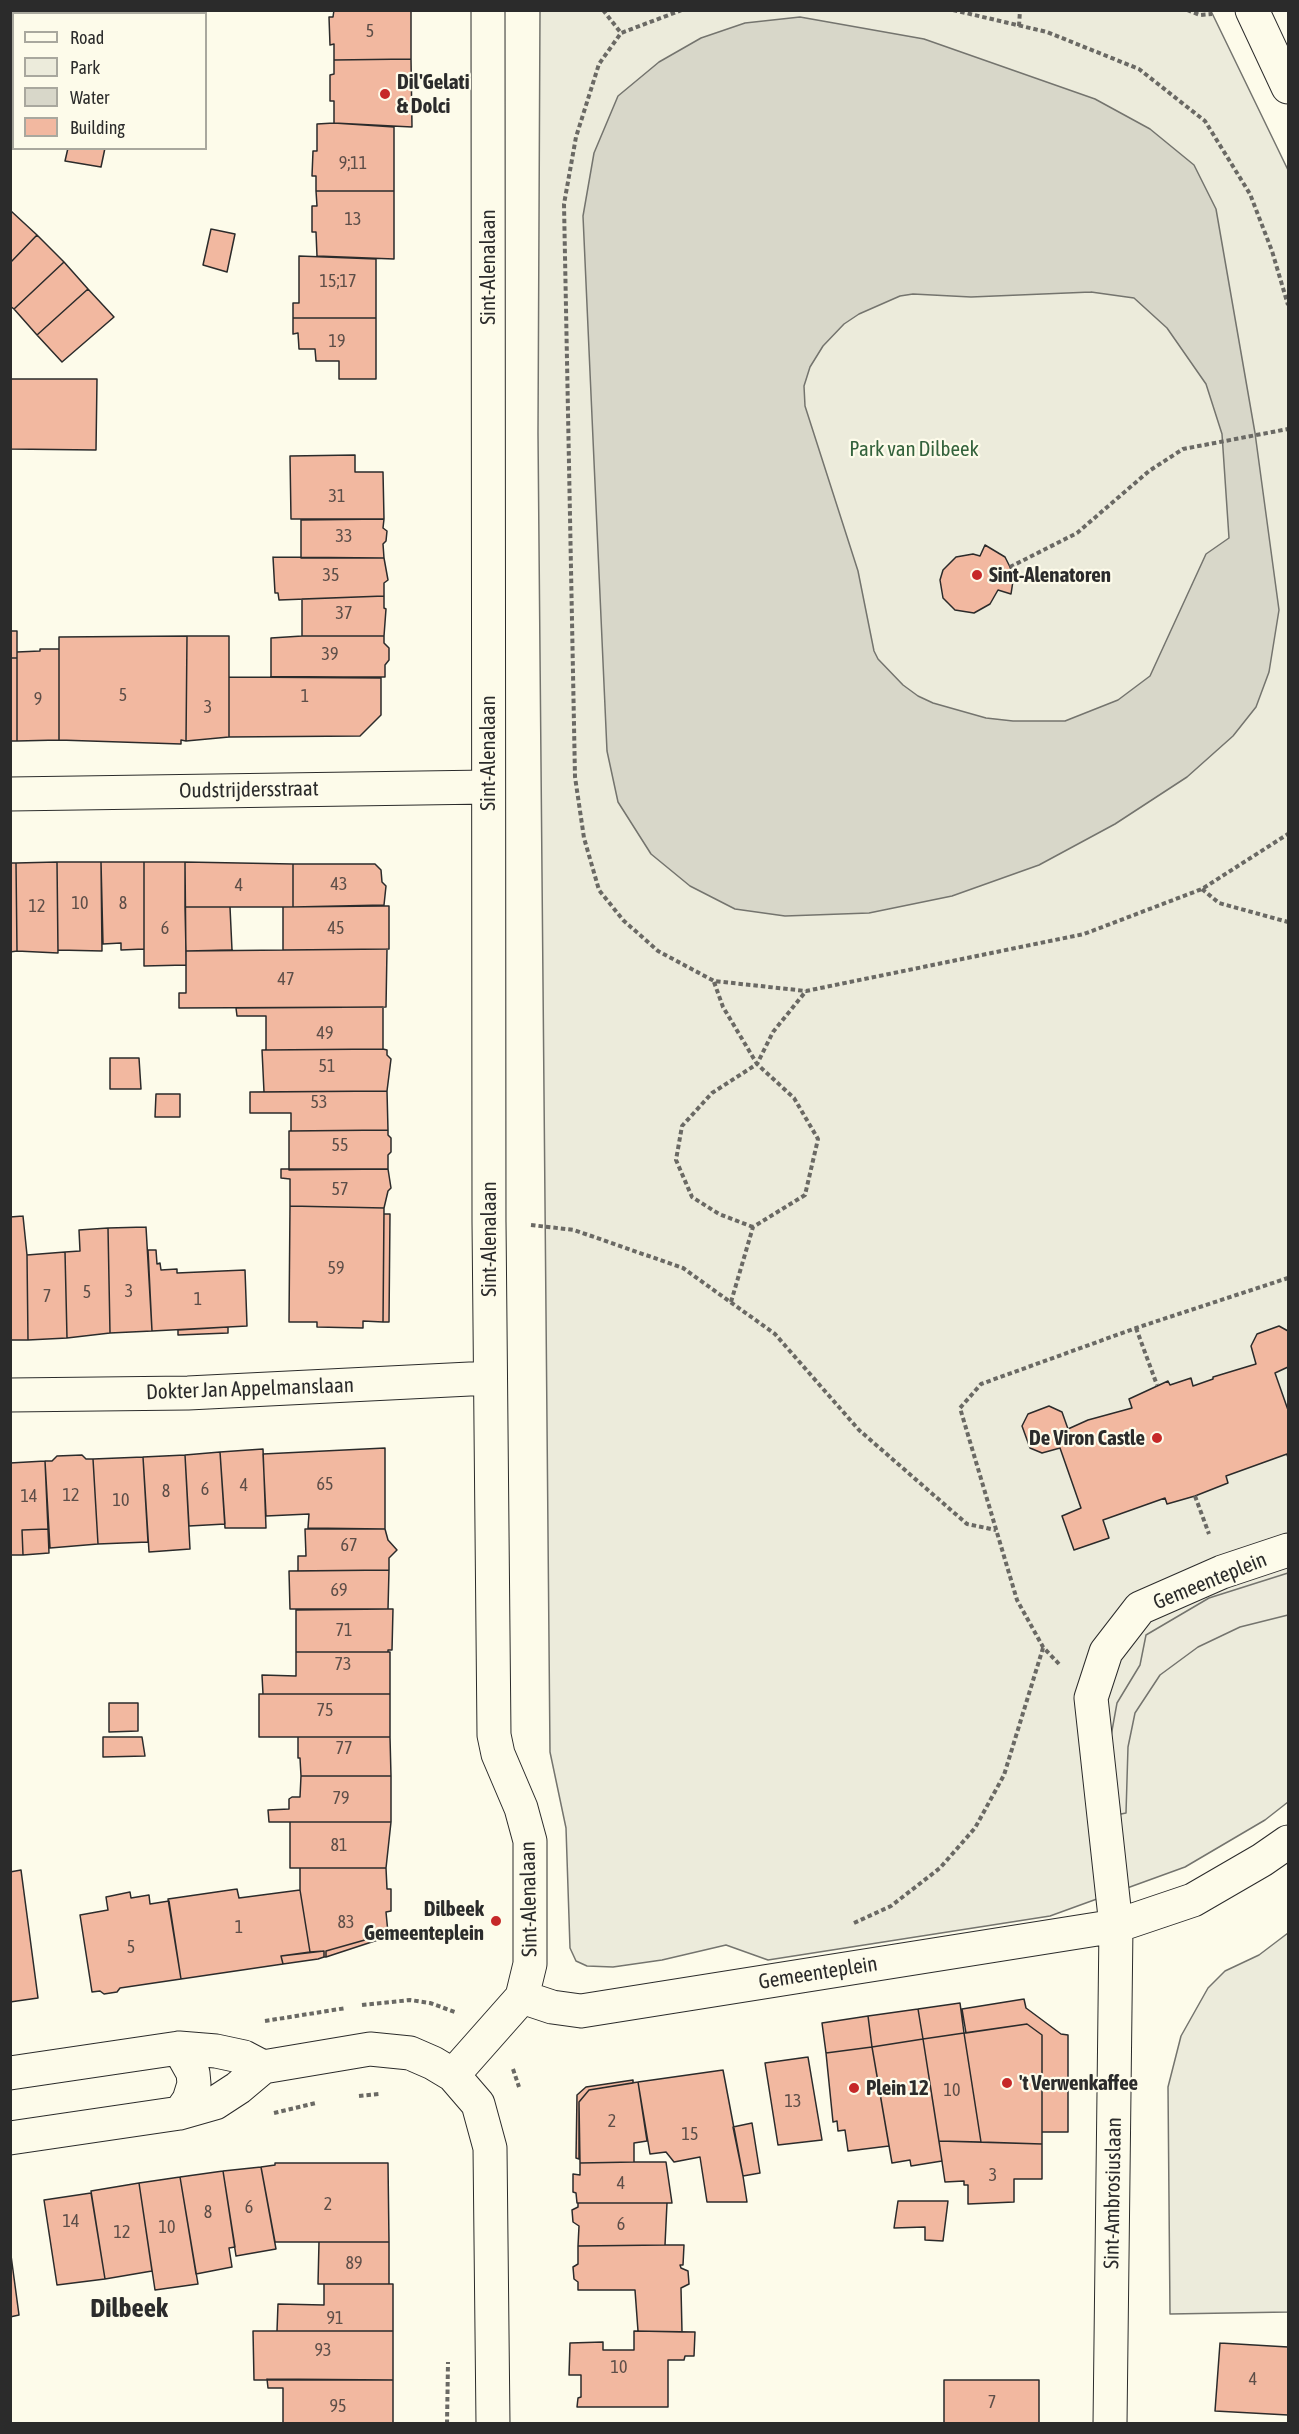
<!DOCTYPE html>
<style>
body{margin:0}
#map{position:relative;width:1299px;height:2434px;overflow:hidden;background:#fdfbea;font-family:"Asap Condensed",sans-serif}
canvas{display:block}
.frame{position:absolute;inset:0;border:12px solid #2b2b2b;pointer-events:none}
.legend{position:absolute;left:12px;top:12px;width:195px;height:138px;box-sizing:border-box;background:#fdfbea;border:2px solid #a9a89e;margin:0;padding:8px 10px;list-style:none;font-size:18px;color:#2b2b2b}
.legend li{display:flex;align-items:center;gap:12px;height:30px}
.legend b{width:30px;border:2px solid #a9a89e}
</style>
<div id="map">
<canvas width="1299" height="2434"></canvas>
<div class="frame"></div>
<ul class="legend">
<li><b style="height:8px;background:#fdfbea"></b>Road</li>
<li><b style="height:16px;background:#ecebdb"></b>Park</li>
<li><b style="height:16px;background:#d8d7c9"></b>Water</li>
<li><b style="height:16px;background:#f2b8a0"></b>Building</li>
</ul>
</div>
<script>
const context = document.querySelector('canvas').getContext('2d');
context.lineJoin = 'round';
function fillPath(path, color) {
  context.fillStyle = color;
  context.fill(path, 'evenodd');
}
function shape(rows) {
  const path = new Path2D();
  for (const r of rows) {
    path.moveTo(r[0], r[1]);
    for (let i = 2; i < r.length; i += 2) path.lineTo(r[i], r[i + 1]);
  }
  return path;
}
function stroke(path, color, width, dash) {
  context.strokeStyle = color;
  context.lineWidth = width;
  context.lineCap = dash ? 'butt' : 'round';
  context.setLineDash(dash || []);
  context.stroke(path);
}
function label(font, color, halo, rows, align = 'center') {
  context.font = font + ' "Asap Condensed",sans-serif';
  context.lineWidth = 4.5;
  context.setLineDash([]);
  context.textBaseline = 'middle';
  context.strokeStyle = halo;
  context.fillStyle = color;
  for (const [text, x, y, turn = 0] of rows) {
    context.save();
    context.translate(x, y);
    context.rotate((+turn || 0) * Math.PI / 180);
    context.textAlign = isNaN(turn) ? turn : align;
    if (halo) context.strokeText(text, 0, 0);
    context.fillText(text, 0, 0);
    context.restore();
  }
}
const green = shape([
 [540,11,1211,11,1288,170,1288,1802,1265,1820,1185,1867,1050,1916,768,1960,726,1945,662,1960,613,1967,587,1966,576,1961,570,1948,566,1828,550,1752,538,433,540,11],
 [1288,1933,1288,2312,1170,2314,1168,2087,1181,2036,1208,1988,1225,1971,1259,1955,1288,1933]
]);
fillPath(green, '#ecebdb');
stroke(green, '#74746e', 1.5);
const parking = shape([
 [1288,1573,1288,1615,1240,1627,1198,1647,1160,1675,1135,1713,1128,1747,1126,1813,1111,1816,1107,1758,1117,1703,1140,1665,1146,1635,1209,1598,1288,1573]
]);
fillPath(parking, '#eceadb');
stroke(parking, '#74746e', 1.5);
const water = shape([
 [800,17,924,39,1095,99,1150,129,1194,165,1216,209,1255,433,1279,610,1269,672,1256,707,1233,736,1187,777,1115,824,1039,865,952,896,869,913,785,916,735,909,690,886,651,854,618,802,607,751,583,216,594,153,618,96,659,62,701,38,745,23,800,17],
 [1091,292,1134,298,1167,328,1206,384,1222,434,1229,538,1206,554,1150,676,1118,700,1065,721,1013,721,986,718,933,703,918,696,903,685,878,659,874,651,858,571,805,406,804,386,810,367,823,346,844,324,859,314,900,296,913,294,971,297,1091,292]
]);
fillPath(water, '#d8d7c9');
stroke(water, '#74746e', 1.5);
const building = shape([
 [98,10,136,10,136,14,97,14,98,10],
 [136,10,180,10,180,14,136,14,136,10],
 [334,10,411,10,411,59,334,60,334,44,330,45,329,17,333,17,334,10],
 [411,59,412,127,334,123,334,101,330,101,330,75,334,74,334,60,411,59],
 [334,123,394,127,394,191,316,191,316,176,312,176,313,151,317,151,317,124,334,123],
 [68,148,105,148,101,167,65,161,68,148],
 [316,191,394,191,394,259,317,256,316,232,312,232,312,206,317,206,316,191],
 [11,211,37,235,10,263,10,212,11,211],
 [211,229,235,234,227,272,203,265,211,229],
 [37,235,64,262,14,309,10,306,10,263,37,235],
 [299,256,376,259,376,318,293,318,293,303,299,303,299,256],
 [64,262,88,289,37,335,14,309,64,262],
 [88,289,114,317,62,362,37,335,88,289],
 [293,318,376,318,376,379,339,379,339,361,316,361,315,349,299,349,298,333,293,334,293,318],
 [10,379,97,379,96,450,10,449,10,379],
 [355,455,355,472,383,472,384,519,291,519,290,456,355,455],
 [384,519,383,528,387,531,386,541,383,544,384,558,301,558,301,520,384,519],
 [985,545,1005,557,1010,567,1013,581,1011,594,998,590,990,604,974,613,955,610,943,598,940,580,943,570,956,557,973,554,980,556,985,545],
 [273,557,384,558,388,580,384,583,384,596,279,600,278,593,275,593,273,557],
 [384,596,384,608,386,609,384,636,302,636,302,599,384,596],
 [10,631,17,631,17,658,10,658,10,631],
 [187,636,229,636,229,737,186,741,187,636],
 [187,636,186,741,181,740,181,744,59,740,59,637,187,636],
 [302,636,384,636,384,643,389,648,389,660,385,665,385,677,271,677,271,638,302,636],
 [40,649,59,649,59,740,17,741,17,652,40,651,40,649],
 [10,658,17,658,17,741,10,741,10,658],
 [229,677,381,678,381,715,360,736,229,737,229,677],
 [57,862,101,862,102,951,58,950,57,862],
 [57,862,58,953,17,951,16,863,57,862],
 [101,862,144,862,144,949,121,950,121,943,103,944,101,862],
 [144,862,185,862,186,965,144,966,144,862],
 [185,862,293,864,293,907,185,907,185,862],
 [10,863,16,863,17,951,10,952,10,863],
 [293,864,375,864,381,870,382,882,386,886,384,905,293,907,293,864],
 [382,906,389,906,389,949,283,950,283,907,382,906],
 [185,907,230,907,232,950,186,951,185,907],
 [387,949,386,1007,179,1008,179,993,186,993,186,951,387,949],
 [383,1007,383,1049,266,1050,266,1016,237,1016,236,1008,383,1007],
 [383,1049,387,1050,387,1055,391,1059,387,1091,264,1092,262,1050,383,1049],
 [110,1058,139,1058,141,1089,110,1089,110,1058],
 [387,1091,388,1130,291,1131,291,1113,250,1113,250,1092,387,1091],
 [156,1094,180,1094,180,1117,155,1117,156,1094],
 [388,1130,388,1135,391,1138,391,1152,388,1155,388,1169,289,1170,289,1131,388,1130],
 [281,1169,388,1169,391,1188,388,1191,384,1208,290,1206,290,1179,281,1178,281,1169],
 [290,1206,384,1208,383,1322,363,1321,363,1328,317,1327,317,1322,289,1322,290,1206],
 [384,1214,390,1214,389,1322,383,1322,384,1214],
 [23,1216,27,1255,28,1340,10,1340,10,1217,23,1216],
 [146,1227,152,1331,110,1333,108,1228,146,1227],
 [108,1228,110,1333,67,1338,65,1252,80,1251,79,1230,108,1228],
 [148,1250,156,1250,157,1264,160,1263,161,1270,177,1269,177,1273,245,1270,247,1326,152,1331,148,1250],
 [65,1252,67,1338,28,1340,27,1255,65,1252],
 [1279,1326,1288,1331,1288,1367,1275,1373,1288,1410,1288,1458,1287,1454,1226,1476,1228,1483,1195,1496,1167,1504,1165,1498,1103,1520,1109,1538,1074,1550,1062,1516,1081,1508,1060,1448,1042,1453,1030,1448,1022,1426,1028,1414,1049,1406,1062,1412,1068,1429,1088,1420,1132,1408,1129,1399,1168,1381,1170,1385,1191,1378,1193,1386,1213,1379,1213,1377,1256,1364,1251,1346,1257,1334,1279,1326],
 [228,1327,228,1333,178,1335,178,1330,228,1327],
 [385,1448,385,1529,308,1528,309,1514,266,1516,263,1454,385,1448],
 [263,1449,266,1528,225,1528,220,1452,263,1449],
 [220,1452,225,1524,189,1526,185,1455,220,1452],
 [82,1455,86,1459,93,1459,98,1544,50,1548,45,1461,52,1461,57,1456,82,1455],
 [185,1455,190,1549,149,1552,143,1457,185,1455],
 [143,1457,148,1542,98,1544,93,1459,143,1457],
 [45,1461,48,1529,22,1530,23,1555,10,1555,10,1463,45,1461],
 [48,1529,49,1553,23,1555,22,1530,48,1529],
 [305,1529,385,1529,388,1540,397,1550,389,1558,389,1570,298,1571,298,1556,306,1556,305,1529],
 [389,1570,388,1609,290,1609,289,1571,389,1570],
 [388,1609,393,1609,392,1650,388,1650,388,1652,296,1652,296,1610,388,1609],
 [296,1652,390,1652,390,1694,263,1694,262,1675,296,1676,296,1652],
 [259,1694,390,1694,390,1737,259,1737,259,1694],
 [109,1703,138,1703,138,1731,109,1732,109,1703],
 [103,1737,142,1737,145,1756,103,1757,103,1737],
 [298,1737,390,1737,391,1776,301,1776,300,1758,298,1758,298,1737],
 [301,1776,391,1776,391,1822,269,1822,268,1810,289,1809,289,1799,292,1797,300,1797,301,1776],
 [290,1822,391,1822,386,1868,290,1868,290,1822],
 [300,1868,386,1868,387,1889,391,1889,391,1911,386,1912,388,1933,390,1936,386,1934,326,1951,326,1957,324,1957,324,1951,310,1952,300,1890,300,1868],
 [21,1870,38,1998,10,2002,10,1872,21,1870],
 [237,1889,239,1898,300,1890,310,1952,281,1956,283,1964,181,1979,168,1899,237,1889],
 [130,1892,131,1898,149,1895,150,1904,169,1901,181,1979,120,1988,117,1992,104,1994,100,1991,92,1992,80,1915,108,1910,106,1897,130,1892],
 [386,1934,390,1936,326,1957,326,1951,386,1934],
 [324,1951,324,1957,318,1959,283,1964,281,1956,324,1951],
 [1024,1999,1026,2008,1061,2034,1068,2035,1068,2132,1042,2132,1042,2035,1027,2024,966,2033,962,2009,1024,1999],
 [960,2003,964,2033,923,2039,918,2009,960,2003],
 [918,2009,923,2039,872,2047,868,2016,918,2009],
 [868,2016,872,2047,826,2053,822,2023,868,2016],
 [1027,2024,1042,2035,1042,2144,981,2142,964,2033,1027,2024],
 [964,2033,981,2142,939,2141,923,2039,964,2033],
 [923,2039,942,2161,911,2166,910,2160,892,2163,872,2047,923,2039],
 [872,2047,889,2146,848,2151,845,2130,838,2131,837,2121,833,2122,826,2053,872,2047],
 [808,2057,822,2140,778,2145,765,2063,808,2057],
 [723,2070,743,2176,747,2202,707,2202,700,2157,674,2162,666,2152,650,2154,638,2082,723,2070],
 [633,2080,633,2083,589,2090,579,2102,579,2159,576,2158,577,2095,586,2087,633,2080],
 [638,2082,647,2141,634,2143,634,2162,580,2163,579,2102,589,2090,638,2082],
 [752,2123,760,2173,743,2176,733,2127,752,2123],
 [939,2141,1042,2144,1042,2179,1014,2179,1014,2202,968,2204,968,2185,964,2185,964,2181,945,2182,939,2141],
 [634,2162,666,2162,672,2203,577,2203,576,2193,573,2192,573,2174,580,2175,580,2163,634,2162],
 [275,2163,388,2163,389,2242,275,2242,261,2167,275,2165,275,2163],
 [261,2167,276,2249,236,2256,223,2171,261,2167],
 [223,2171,235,2247,229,2248,232,2267,196,2274,180,2177,223,2171],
 [180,2177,198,2284,155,2290,139,2183,180,2177],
 [139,2183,152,2271,105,2279,91,2191,139,2183],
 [91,2193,105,2279,57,2285,44,2200,91,2193],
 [898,2201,948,2201,943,2241,925,2240,925,2227,894,2228,898,2201],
 [578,2203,667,2203,665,2245,578,2246,579,2226,573,2222,572,2210,578,2207,578,2203],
 [319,2242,389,2242,389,2284,318,2284,319,2242],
 [665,2245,684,2245,683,2265,680,2265,681,2268,688,2271,689,2284,681,2288,682,2332,638,2331,635,2290,578,2290,578,2282,574,2279,573,2267,578,2264,578,2246,665,2245],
 [10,2248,19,2315,10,2317,10,2248],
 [324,2284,393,2284,393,2331,277,2331,278,2304,324,2305,324,2284],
 [253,2331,393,2331,393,2380,254,2380,253,2331],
 [634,2331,695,2332,694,2356,685,2356,684,2360,668,2360,668,2407,577,2407,578,2398,581,2397,581,2375,569,2375,570,2343,603,2342,603,2350,634,2350,634,2331],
 [1220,2343,1288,2347,1288,2415,1215,2411,1220,2343],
 [267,2379,393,2380,393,2424,283,2424,283,2388,268,2388,267,2379],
 [944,2380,1039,2380,1039,2424,944,2424,944,2380]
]);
fillPath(building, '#f2b8a0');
stroke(building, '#2b2b2b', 1.5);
const minor = shape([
 [1252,10,1288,87],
 [10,794,488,787],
 [10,1395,188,1393,490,1378],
 [522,1997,552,2007,581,2011,1116,1926,1193,1900,1262,1860,1288,1842],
 [179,2048,193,2073,194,2084,189,2100,180,2113],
 [10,2073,179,2048,216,2051,244,2057,263,2067],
 [453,2075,522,1997,530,1964,530,1841,521,1808,498,1754,494,1735,489,1222,488,10],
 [10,2138,180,2113,215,2103,238,2088,263,2067,370,2049,410,2053,433,2063,453,2075,478,2104,490,2148,493,2424],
 [1110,2424,1116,1926,1091,1698,1106,1652,1140,1608,1222,1572,1288,1550]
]);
stroke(minor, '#2b2b2b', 35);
stroke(shape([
 [603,10,621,33],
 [682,10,621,33,599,64,576,137,564,204,575,777,584,838,599,890,623,920,658,951,714,981,806,991,1084,934,1202,889,1288,834],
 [953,10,1047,32,1139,69,1205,121,1250,194,1272,251,1288,305],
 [1187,10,1200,15,1212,14],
 [1019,26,1020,10],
 [1010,567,1077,533,1149,471,1183,449,1288,429],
 [1202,889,1219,903,1288,922],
 [714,982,723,1007,757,1064,712,1093,682,1126,676,1160,692,1197,719,1214,753,1227],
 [531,1225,574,1230,683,1268,775,1334,859,1430,967,1524,996,1530],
 [731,1302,753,1227,805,1195,818,1139,794,1098,757,1064,773,1032,806,991],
 [1136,1328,1157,1385],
 [1195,1496,1209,1534],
 [1059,1664,1043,1647,1017,1600,960,1408,981,1384,1136,1328,1288,1278],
 [854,1923,891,1906,940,1868,975,1828,1004,1775,1043,1648],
 [362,2005,410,2000,430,2003,455,2012],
 [265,2021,346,2008],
 [513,2069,519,2087],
 [359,2096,379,2094],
 [274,2113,316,2103],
 [447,2424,448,2362]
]), '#6a6964', 4, [4.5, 3]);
stroke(minor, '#fdfbea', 33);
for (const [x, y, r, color] of [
 [385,94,6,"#c62828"],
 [977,575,6,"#c62828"],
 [1157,1438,6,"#c62828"],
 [496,1921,6,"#c62828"],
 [1007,2083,6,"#c62828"],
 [854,2088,6,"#c62828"]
]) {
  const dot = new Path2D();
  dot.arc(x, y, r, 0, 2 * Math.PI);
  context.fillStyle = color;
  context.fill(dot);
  stroke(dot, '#fdfbea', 2);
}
label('18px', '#5d4e48', null, [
 ["5",370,31],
 ["9;11",353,163],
 ["13",353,219],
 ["15;17",338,281],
 ["19",337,341],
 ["31",337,496],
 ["33",344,536],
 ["35",331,575],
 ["37",344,613],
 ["39",330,654],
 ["5",123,695],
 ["1",305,696],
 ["9",38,699],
 ["3",208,707],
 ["43",339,884],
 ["4",239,885],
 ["10",80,903],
 ["8",123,903],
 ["12",37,906],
 ["6",165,928],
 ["45",336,928],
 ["47",286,979],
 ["49",325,1033],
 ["51",327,1066],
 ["53",319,1102],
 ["55",340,1145],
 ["57",340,1189],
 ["59",336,1268],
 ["3",129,1291],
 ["5",87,1292],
 ["7",47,1296],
 ["1",198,1299],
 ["65",325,1484],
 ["4",244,1485],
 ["6",205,1489],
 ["8",166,1491],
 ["12",71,1495],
 ["14",29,1496],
 ["10",121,1500],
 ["67",349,1545],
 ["69",339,1590],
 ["71",344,1630],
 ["73",343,1664],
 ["75",325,1710],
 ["77",344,1748],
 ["79",341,1798],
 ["81",339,1845],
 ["83",346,1922],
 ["1",239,1927],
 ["5",131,1947],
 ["10",952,2090],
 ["13",793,2101],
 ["2",612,2121],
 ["15",690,2134],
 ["3",993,2175],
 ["4",621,2183],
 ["2",328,2204],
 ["6",249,2207],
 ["8",208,2212],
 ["14",71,2221],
 ["6",621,2224],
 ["10",167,2227],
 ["12",122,2232],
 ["89",354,2263],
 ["91",335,2318],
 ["93",323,2350],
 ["10",619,2367],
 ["4",1253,2379],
 ["7",992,2402],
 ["95",338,2406]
]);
label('bold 21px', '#2b2b2b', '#fdfbea', [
 ["Dil'Gelati",397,82],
 ["& Dolci",397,106],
 ["Sint-Alenatoren",989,575],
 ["De Viron Castle",1145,1438,"right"],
 ["Dilbeek",484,1909,"right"],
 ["Gemeenteplein",484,1933,"right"],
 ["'t Verwenkaffee",1019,2083],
 ["Plein 12",866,2088]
], 'left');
label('21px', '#2b2b2b', '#fdfbea', [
 ["Sint-Alenalaan",488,267,-90],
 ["Sint-Alenalaan",488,753,-90],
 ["Oudstrijdersstraat",249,790,-1],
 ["Sint-Alenalaan",489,1239,-90],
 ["Dokter Jan Appelmanslaan",250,1389,-2],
 ["Gemeenteplein",1210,1581,-22],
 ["Sint-Alenalaan",529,1899,-91],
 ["Gemeenteplein",818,1973,-9],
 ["Sint-Ambrosiuslaan",1113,2193,-89]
]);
label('21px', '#34623c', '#fdfbea', [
 ["Park van Dilbeek",914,449]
]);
label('bold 27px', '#2b2b2b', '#fdfbea', [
 ["Dilbeek",129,2308]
]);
</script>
